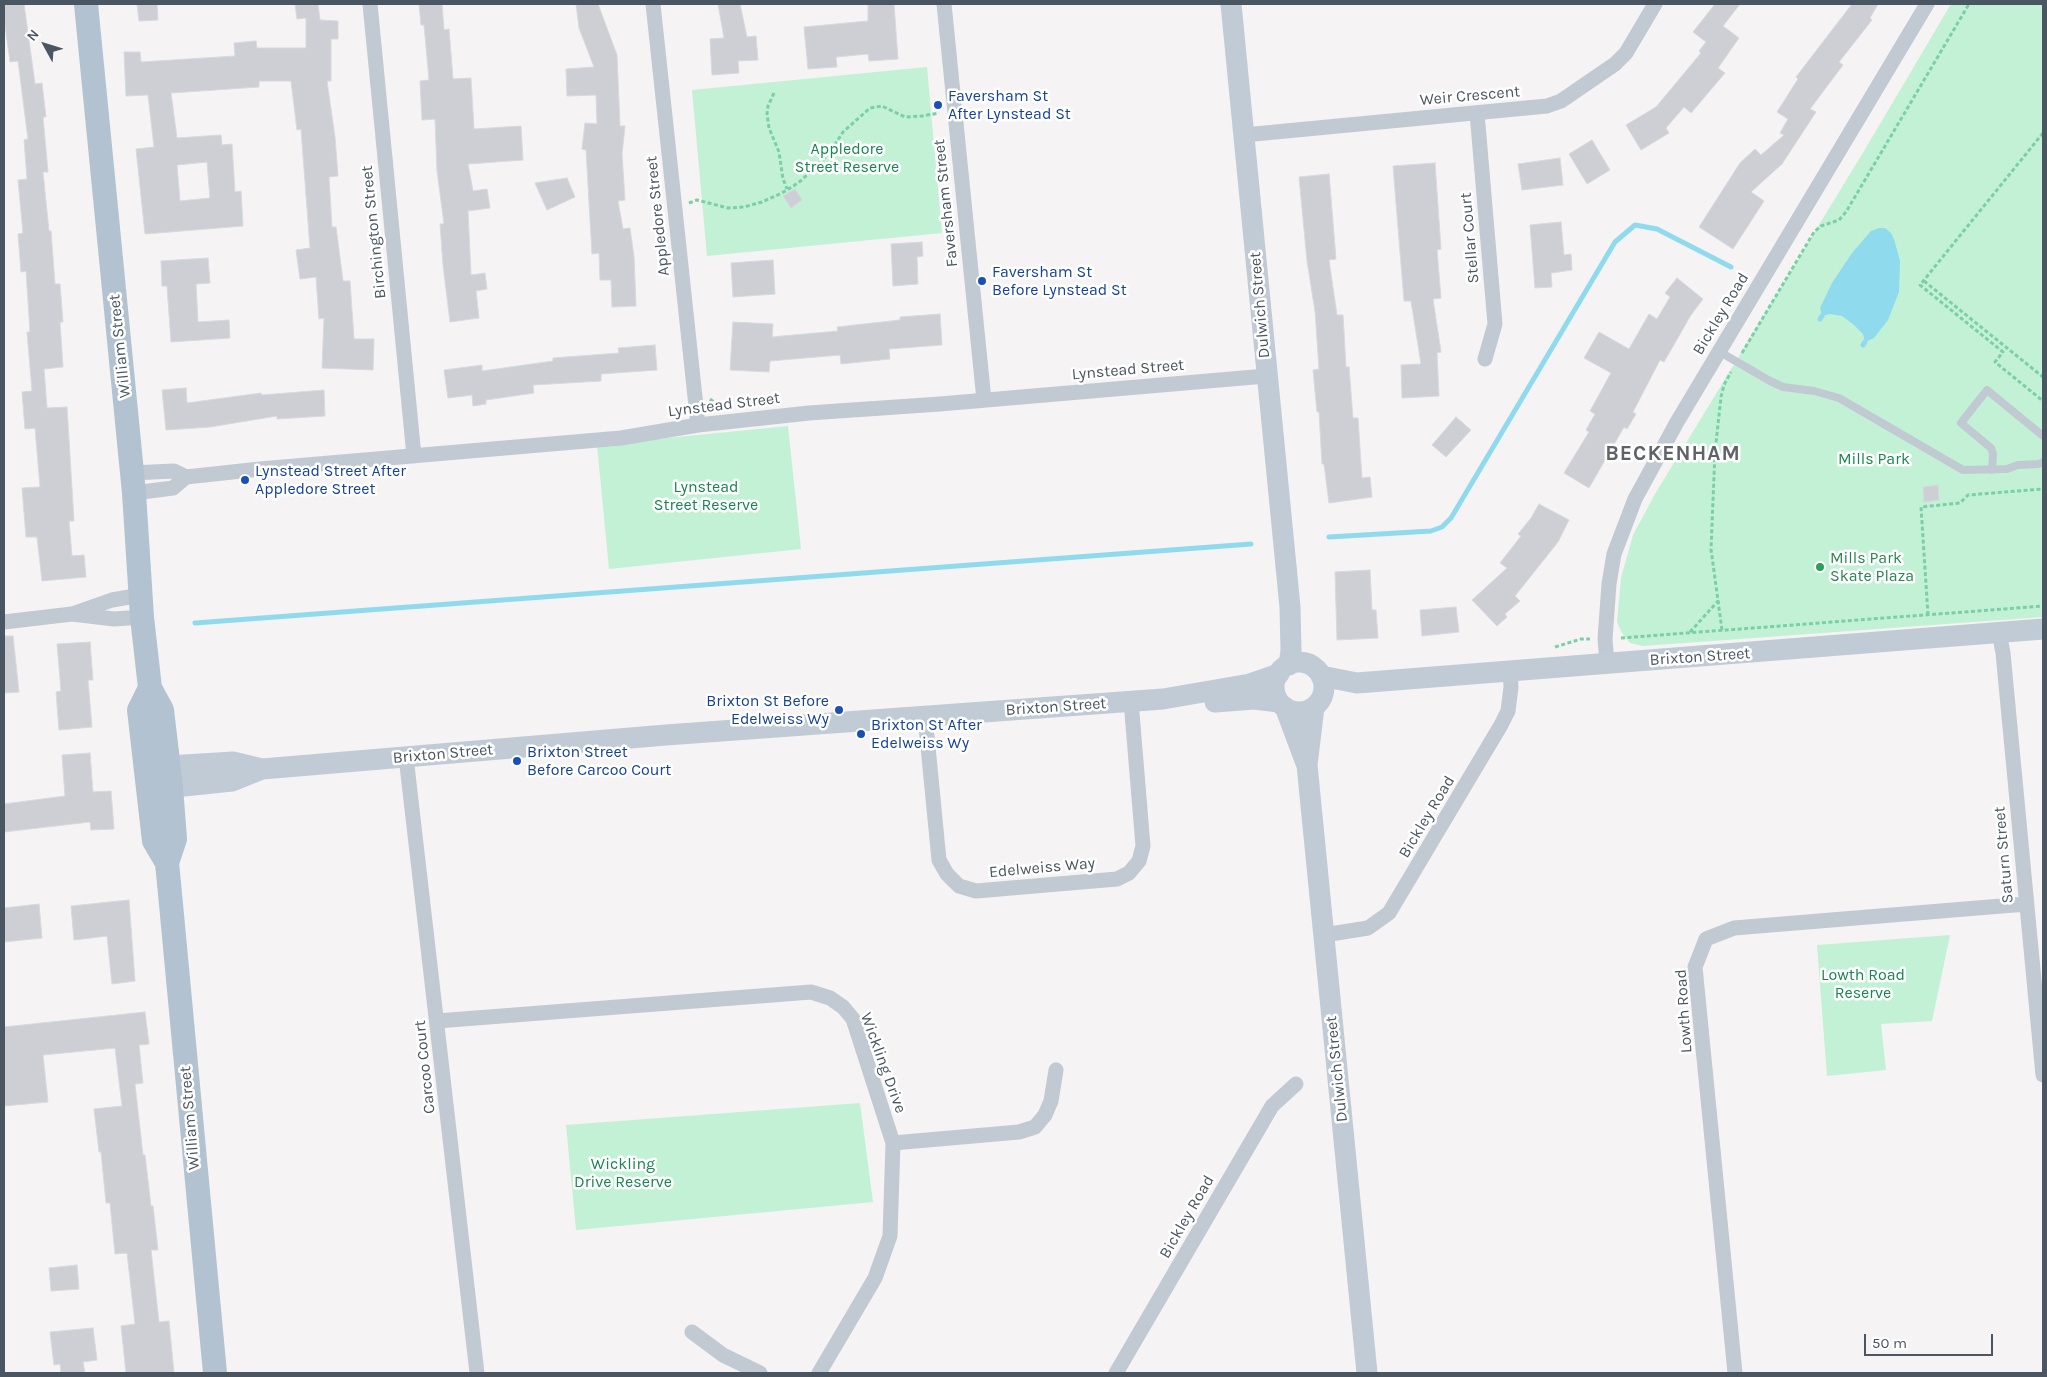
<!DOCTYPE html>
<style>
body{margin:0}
#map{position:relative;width:2047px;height:1377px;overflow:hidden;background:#f5f3f3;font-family:Karla,sans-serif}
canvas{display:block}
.frame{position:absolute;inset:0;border:5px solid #4a5661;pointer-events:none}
.north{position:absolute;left:20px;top:20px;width:50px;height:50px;-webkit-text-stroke:4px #fff;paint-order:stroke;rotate:309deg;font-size:14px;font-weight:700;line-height:20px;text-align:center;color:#4a5661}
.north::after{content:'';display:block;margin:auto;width:18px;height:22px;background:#4a5661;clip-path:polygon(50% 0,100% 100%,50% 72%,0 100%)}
.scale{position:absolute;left:1864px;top:1334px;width:129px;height:22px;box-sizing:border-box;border:2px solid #4a5661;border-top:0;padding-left:6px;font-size:15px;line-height:18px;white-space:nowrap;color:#4a5661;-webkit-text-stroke:4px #fff;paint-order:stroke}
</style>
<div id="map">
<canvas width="2047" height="1377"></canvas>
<div class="frame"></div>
<div class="north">N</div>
<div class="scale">50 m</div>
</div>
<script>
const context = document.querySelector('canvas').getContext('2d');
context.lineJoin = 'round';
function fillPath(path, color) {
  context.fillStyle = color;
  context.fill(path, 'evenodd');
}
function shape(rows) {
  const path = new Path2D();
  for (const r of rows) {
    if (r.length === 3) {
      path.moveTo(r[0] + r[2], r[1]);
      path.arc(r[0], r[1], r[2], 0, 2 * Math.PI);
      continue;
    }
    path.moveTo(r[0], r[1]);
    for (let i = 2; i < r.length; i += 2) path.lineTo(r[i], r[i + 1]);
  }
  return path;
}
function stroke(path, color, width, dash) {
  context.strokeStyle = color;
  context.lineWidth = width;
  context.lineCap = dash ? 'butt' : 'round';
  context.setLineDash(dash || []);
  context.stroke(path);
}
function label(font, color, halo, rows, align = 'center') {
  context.font = font + ' Karla,sans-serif';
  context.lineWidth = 5;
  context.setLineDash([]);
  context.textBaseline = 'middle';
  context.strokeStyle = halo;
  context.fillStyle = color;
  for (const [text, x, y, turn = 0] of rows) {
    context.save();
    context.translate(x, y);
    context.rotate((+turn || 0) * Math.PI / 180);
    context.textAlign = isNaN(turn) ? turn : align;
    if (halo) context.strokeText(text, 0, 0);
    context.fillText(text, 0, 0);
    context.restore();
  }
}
fillPath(shape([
 [1951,4,2043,4,2043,617,1643,646,1630,643,1622,633,1617,622,1621,578,1633,535,1655,494,1864,151],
 [927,67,942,233,707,256,692,90],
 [788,426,801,549,609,569,597,445],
 [1950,935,1932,1021,1881,1024,1886,1070,1827,1076,1817,945],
 [860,1103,873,1202,576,1230,566,1125]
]), '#c3f1d5');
fillPath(shape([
 [1879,228,1885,228,1891,233,1894,239,1900,261,1899,292,1888,320,1874,338,1865,342,1863,334,1853,324,1842,316,1830,314,1822,316,1820,308,1832,283,1852,253,1871,231]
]), '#90daee');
stroke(shape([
 [1820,319,1822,316],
 [1863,345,1865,342],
 [1329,537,1431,531,1442,527,1451,518,1615,242,1635,225,1657,229,1731,267],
 [195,623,1251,544]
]), '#90daee', 5);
const building = shape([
 [4,4,24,4,35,84,42,83,46,117,43,117,48,172,43,172,49,231,51,231,55,284,60,284,63,322,60,322,63,367,44,369,47,408,67,407,74,521,69,521,72,556,84,555,86,577,42,581,37,537,26,537,22,488,40,487,35,428,25,429,22,392,32,391,27,332,30,332,26,271,21,272,18,234,23,233,18,180,27,179,24,140,28,139,18,61,10,62,4,18,4,4],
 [137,4,157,4,158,20,139,21,137,4],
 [295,4,318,4,320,20,338,21,338,39,331,39,331,81,327,81,335,137,338,176,329,177,332,227,336,227,343,281,350,281,354,339,374,339,373,370,322,368,324,318,319,319,316,277,300,279,296,250,310,248,301,129,297,130,291,81,259,81,259,87,171,93,177,138,221,135,222,145,232,144,235,192,241,191,243,226,145,234,136,149,154,147,148,95,126,96,124,52,140,52,141,62,235,56,234,43,256,41,257,48,306,48,306,18,297,19,295,4],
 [207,162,210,198,180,201,177,165,207,162],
 [419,4,442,4,444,30,449,29,453,79,471,78,474,129,521,126,523,160,468,164,473,191,487,189,490,208,468,211,471,275,485,273,487,289,476,291,479,318,450,322,443,265,440,224,444,224,437,171,435,119,422,120,420,81,429,80,424,25,421,25,419,4],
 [576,4,598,4,617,55,620,126,625,126,622,154,625,200,618,201,623,229,630,228,634,257,636,306,612,307,611,280,600,280,599,253,592,254,586,150,582,149,585,123,597,124,596,95,567,96,566,69,594,67,579,28,576,4],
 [718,4,740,4,747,37,756,36,758,60,738,61,739,73,712,75,710,39,724,38,718,4],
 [868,4,894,4,898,59,869,61,868,54,836,57,837,67,808,69,804,27,868,21,868,4],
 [1715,4,1740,4,1723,26,1739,38,1718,68,1725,73,1691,113,1684,107,1666,128,1669,133,1641,150,1626,125,1656,107,1701,53,1699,51,1706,42,1693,32,1715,4],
 [1852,4,1878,4,1870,18,1872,20,1839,62,1843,65,1810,109,1816,112,1782,164,1751,192,1764,201,1733,249,1699,227,1740,163,1755,149,1761,155,1784,135,1780,133,1788,119,1777,112,1798,79,1796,77,1852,4],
 [1592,140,1610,170,1587,184,1569,154,1592,140],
 [1560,158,1563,185,1522,190,1518,164,1560,158],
 [1435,163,1441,249,1437,250,1441,298,1433,299,1441,352,1437,353,1439,396,1402,398,1401,365,1421,364,1411,301,1404,301,1393,166,1435,163],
 [1329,174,1336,259,1329,260,1337,315,1343,315,1346,367,1349,367,1353,418,1358,418,1362,478,1370,477,1372,497,1329,503,1324,464,1322,464,1319,412,1317,412,1313,370,1319,369,1315,311,1307,261,1299,177,1329,174],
 [567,178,575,197,547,210,535,183,567,178],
 [795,189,802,200,791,208,783,196,795,189],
 [1561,222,1564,255,1571,254,1572,270,1551,273,1552,287,1535,288,1530,225,1561,222],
 [922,242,923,256,917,257,918,284,893,286,891,244,922,242],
 [208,258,210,283,196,284,198,322,229,320,230,338,171,342,167,286,162,286,161,261,208,258],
 [773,260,775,294,733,297,731,263,773,260],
 [1677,278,1703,299,1691,315,1664,362,1660,360,1633,412,1636,414,1627,429,1624,427,1589,488,1564,473,1589,432,1586,430,1595,414,1590,411,1611,373,1584,358,1599,332,1629,349,1649,314,1657,319,1670,297,1665,293,1677,278],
 [940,314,942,345,889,349,890,359,841,364,840,355,770,361,769,372,730,370,733,322,773,324,772,337,838,331,837,327,900,320,900,317,940,314],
 [655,345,657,370,601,374,601,381,533,385,534,393,486,400,486,404,473,406,472,395,448,398,444,370,482,365,482,371,553,361,553,358,619,353,618,348,655,345],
 [186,388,187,403,261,393,262,395,324,390,325,416,277,419,277,416,210,427,166,430,162,390,186,388],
 [1456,417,1471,430,1446,457,1432,445,1456,417],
 [1938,485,1939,500,1924,502,1923,487,1938,485],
 [1539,504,1569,520,1558,542,1515,596,1520,601,1505,614,1507,617,1497,626,1472,600,1507,568,1500,563,1521,536,1518,534,1531,518,1539,504],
 [1370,570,1372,610,1376,610,1378,638,1337,640,1335,572,1370,570],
 [1456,607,1459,632,1422,636,1420,610,1456,607],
 [4,636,13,636,19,692,4,693,4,636],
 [90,642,93,680,88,680,92,727,59,730,56,692,61,691,57,644,90,642],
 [90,753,93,792,111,791,114,829,91,830,90,822,4,832,4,804,65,796,62,755,90,753],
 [129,900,135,981,112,984,107,936,74,940,71,906,129,900],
 [39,904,42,938,4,942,4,908,39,904],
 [145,1012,149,1044,139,1045,143,1083,135,1084,143,1155,145,1155,151,1206,153,1206,158,1250,151,1250,159,1322,169,1321,174,1373,126,1373,121,1326,135,1324,127,1253,115,1254,110,1203,106,1203,101,1152,99,1152,94,1109,122,1106,115,1048,43,1055,48,1102,4,1106,4,1027,145,1012],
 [77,1265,79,1289,51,1291,49,1268,77,1265],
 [93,1328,97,1360,83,1362,85,1373,61,1373,60,1364,54,1365,50,1332,93,1328]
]);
fillPath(building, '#cdcfd5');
stroke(building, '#d7d9de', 1);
stroke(shape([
 [774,93,768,106,767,114,769,128,779,152,783,179,787,189],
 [2043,133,1920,285,2003,352,1995,362,2043,401],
 [689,203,697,200,728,208,744,207,762,202,782,193,798,183,814,169,830,152,843,132,870,108,882,106,905,117,922,116,939,113],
 [1924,281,2043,377],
 [1742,353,1814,232,1821,226,1839,220,1846,212,1969,4],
 [710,399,715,403,722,405],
 [1928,615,1921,507,1960,503,1968,495,2043,489],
 [1722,630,1711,549,1715,452,1721,397,1724,385,1731,372],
 [1690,632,1718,601],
 [1621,638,2043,606],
 [1555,647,1581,639,1590,639]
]), '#7ad0a6', 3, [4, 2.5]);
stroke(shape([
 [1720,352,1770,381,1783,387,1814,391,1839,398,1963,470,2007,469,2018,465,2039,464,2043,462],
 [1992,470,1993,454,1991,448,1961,423,1987,390,2043,436]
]), '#c1cad2', 8);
stroke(shape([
 [370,4,414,456],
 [653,4,698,425],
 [944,4,984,400],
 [1477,113,1495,324,1485,359],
 [1244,135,1547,106,1561,101,1615,64,1626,53,1655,4],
 [132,473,174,471,186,477],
 [134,493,173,488,186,477,260,469,621,438,698,425,809,413,940,404,1266,376],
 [75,613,112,600,141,595],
 [4,622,72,614,114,619,142,617],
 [1999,632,2003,653,2043,1075],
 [1607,663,1605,639,1609,584,1614,554,1635,499,1677,422,1927,4],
 [925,716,939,860,947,874,959,886,976,891,1117,879,1129,873,1139,861,1143,846,1131,701],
 [406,757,477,1373],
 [1324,935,1368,928,1389,913,1501,725,1508,711,1511,687,1510,670],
 [437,1021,811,992,830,998,843,1007,853,1019,893,1143,890,1236,875,1278,819,1373],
 [893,1143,1019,1132,1035,1127,1045,1115,1051,1101,1056,1070],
 [692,1332,723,1355,760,1373],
 [1116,1373,1272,1106,1296,1084],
 [1735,1373,1695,967,1706,939,1734,928,2026,904]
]), '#c1cad2', 15);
stroke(shape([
 [1231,4,1290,607,1291,651,1289,665],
 [1299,687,25],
 [1321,676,1357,683,2043,629],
 [1215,702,1254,699,1279,702],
 [1285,707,1306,763],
 [1314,707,1307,765,1367,1373],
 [152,767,233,762,262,769,666,735,1163,699,1250,684,1279,674],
 [155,789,232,781,262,769]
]), '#c1cbd6', 21);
stroke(shape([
 [86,4,134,493,142,617,150,688,162,710,171,787,175,839,167,863,169,883,215,1373],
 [150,688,139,710,154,841,167,863]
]), '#b3c2d1', 24);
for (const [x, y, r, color] of [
 [938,105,5,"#1a4fb4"],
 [982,281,5,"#1a4fb4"],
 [245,480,5,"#1a4fb4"],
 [1820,567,5,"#2e9e5b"],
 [839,710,5,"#1a4fb4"],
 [861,734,5,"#1a4fb4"],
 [517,761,5,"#1a4fb4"]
]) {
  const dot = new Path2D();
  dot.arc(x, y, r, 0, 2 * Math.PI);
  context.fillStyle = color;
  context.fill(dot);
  stroke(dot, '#fff', 2);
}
label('16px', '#164399', '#fff', [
 ["Faversham St",948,96],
 ["After Lynstead St",948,114],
 ["Faversham St",992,272],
 ["Before Lynstead St",992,290],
 ["Lynstead Street After",255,471],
 ["Appledore Street",255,489],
 ["Brixton St Before",829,701,"right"],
 ["Edelweiss Wy",829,719,"right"],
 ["Brixton St After",871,725],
 ["Edelweiss Wy",871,743],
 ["Brixton Street",527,752],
 ["Before Carcoo Court",527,770]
], 'left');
label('16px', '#4a5661', '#fff', [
 ["Weir Crescent",1470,96,-5],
 ["Faversham Street",946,203,-96],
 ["Appledore Street",658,216,-96],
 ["Birchington Street",374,232,-96],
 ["Stellar Court",1470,238,-95],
 ["Dulwich Street",1260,305,-95],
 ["Bickley Road",1721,314,-59],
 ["William Street",120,346,-96],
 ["Lynstead Street",1128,370,-5],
 ["Lynstead Street",724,405,-7],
 ["Brixton Street",1700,657,-4],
 ["Brixton Street",1056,707,-4],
 ["Brixton Street",443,754,-5],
 ["Bickley Road",1427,817,-59],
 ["Saturn Street",2004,855,-95],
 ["Edelweiss Way",1042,868,-5],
 ["Lowth Road",1684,1011,-94],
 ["Wickling Drive",883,1063,70],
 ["Carcoo Court",425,1067,-96],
 ["Dulwich Street",1337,1069,-96],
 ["William Street",190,1118,-95],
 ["Bickley Road",1187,1217,-60]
]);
label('16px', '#17864f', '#fff', [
 ["Appledore",847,149],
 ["Street Reserve",847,167],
 ["Mills Park",1874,459],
 ["Lynstead",706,487],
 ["Street Reserve",706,505],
 ["Lowth Road",1863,975],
 ["Reserve",1863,993],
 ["Wickling",623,1164],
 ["Drive Reserve",623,1182]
]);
label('16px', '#27864d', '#fff', [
 ["Mills Park",1830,558],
 ["Skate Plaza",1830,576]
], 'left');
context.letterSpacing = '1px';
label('bold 21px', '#5f6368', '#fff', [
 ["BECKENHAM",1673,454]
]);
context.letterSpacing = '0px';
</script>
